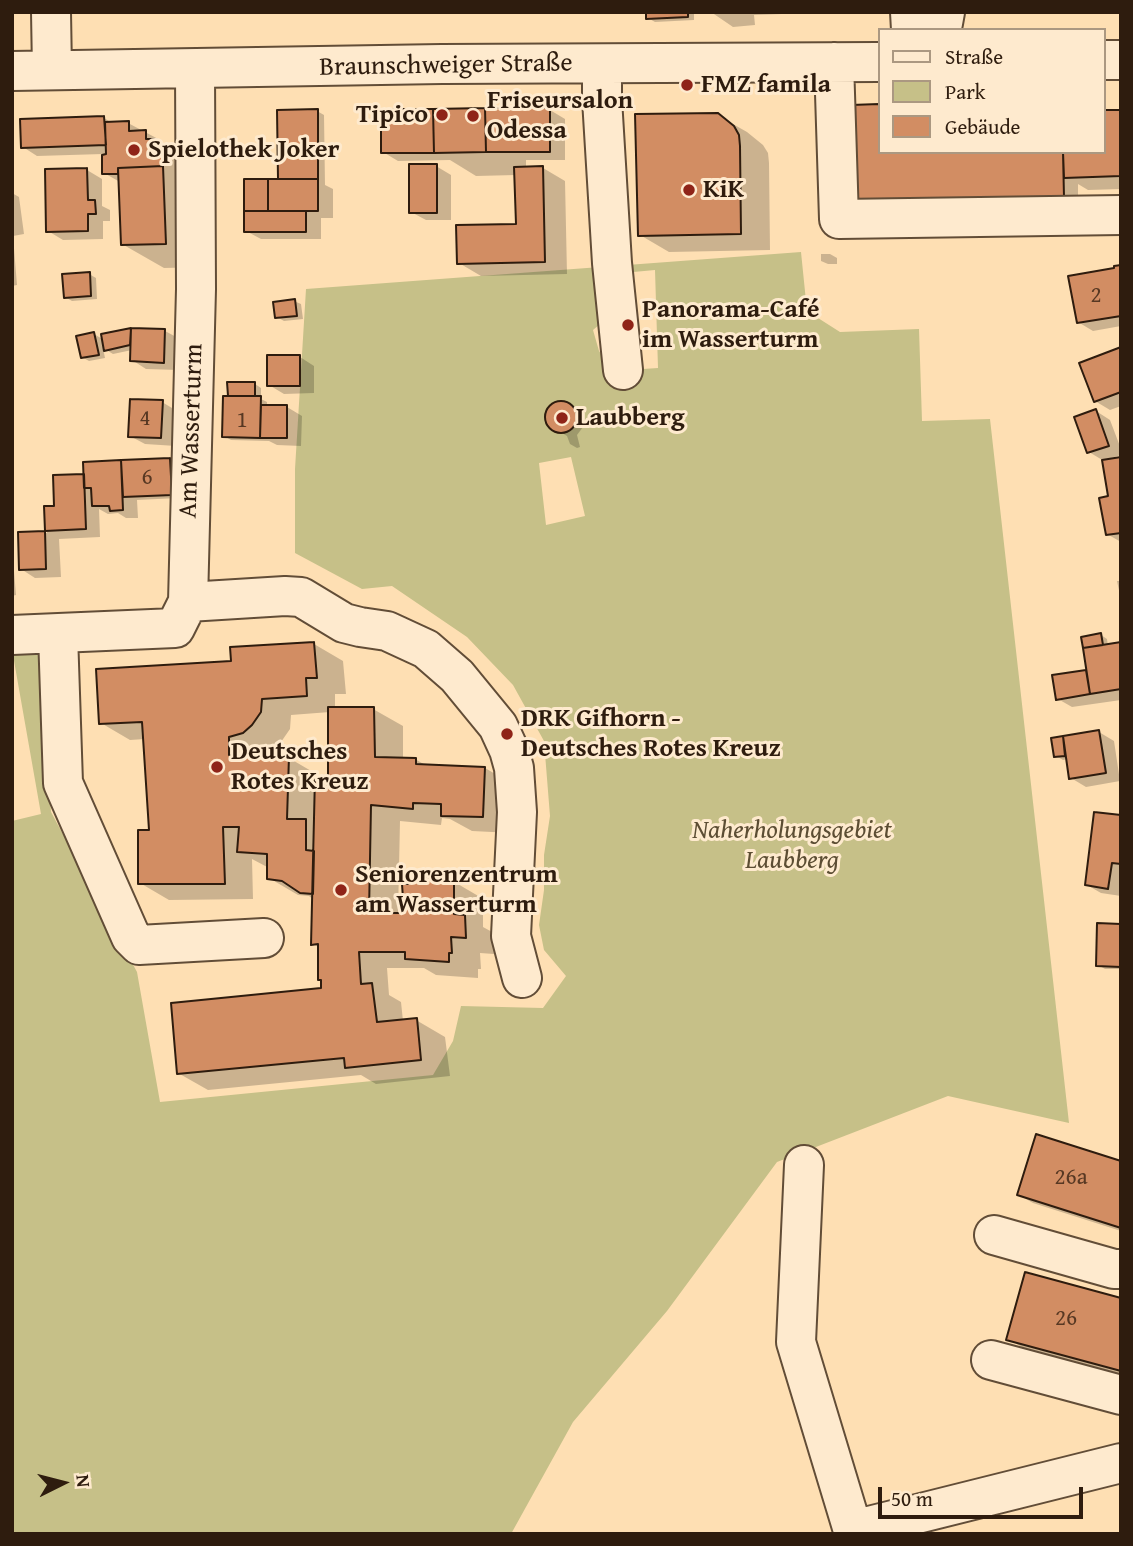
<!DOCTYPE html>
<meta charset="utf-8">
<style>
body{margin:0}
#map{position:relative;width:1133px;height:1546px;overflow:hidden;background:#fedfb3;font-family:"Gentium Book Plus",serif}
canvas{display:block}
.frame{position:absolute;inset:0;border:14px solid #2e1c0e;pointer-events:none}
.legend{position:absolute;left:878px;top:28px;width:228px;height:126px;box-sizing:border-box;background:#feeace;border:2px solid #ab9881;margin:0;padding:9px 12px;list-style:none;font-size:21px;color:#2e1c0e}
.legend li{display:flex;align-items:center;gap:14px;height:35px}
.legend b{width:35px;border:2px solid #ab9881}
.north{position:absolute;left:28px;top:1448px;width:70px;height:70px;-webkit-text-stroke:5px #feeace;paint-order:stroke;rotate:84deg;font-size:19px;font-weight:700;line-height:28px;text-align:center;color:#2e1c0e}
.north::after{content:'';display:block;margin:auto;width:24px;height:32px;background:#2e1c0e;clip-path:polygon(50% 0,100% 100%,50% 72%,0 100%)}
.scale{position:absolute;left:878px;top:1487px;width:205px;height:32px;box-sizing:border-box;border:4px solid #2e1c0e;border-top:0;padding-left:9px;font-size:21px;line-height:24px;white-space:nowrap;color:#2e1c0e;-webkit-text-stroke:5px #feeace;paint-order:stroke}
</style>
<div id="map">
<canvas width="1133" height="1546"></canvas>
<div class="frame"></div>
<ul class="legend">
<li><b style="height:9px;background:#feeace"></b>Straße</li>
<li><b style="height:19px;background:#c6c088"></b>Park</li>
<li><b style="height:19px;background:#d28d63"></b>Gebäude</li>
</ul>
<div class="north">N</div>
<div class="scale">50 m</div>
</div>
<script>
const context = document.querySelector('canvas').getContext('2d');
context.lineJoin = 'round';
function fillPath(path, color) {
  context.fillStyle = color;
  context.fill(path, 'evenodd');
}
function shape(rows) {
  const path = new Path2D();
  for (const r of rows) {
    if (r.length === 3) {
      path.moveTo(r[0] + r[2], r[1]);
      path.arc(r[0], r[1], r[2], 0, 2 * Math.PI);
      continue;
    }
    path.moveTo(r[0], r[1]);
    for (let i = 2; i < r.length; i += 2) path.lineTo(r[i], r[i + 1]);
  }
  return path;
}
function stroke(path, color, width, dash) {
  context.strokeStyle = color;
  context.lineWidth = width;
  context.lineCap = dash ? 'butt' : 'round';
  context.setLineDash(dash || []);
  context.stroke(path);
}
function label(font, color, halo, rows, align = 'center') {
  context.font = font + ' "Gentium Book Plus",serif';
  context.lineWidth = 6;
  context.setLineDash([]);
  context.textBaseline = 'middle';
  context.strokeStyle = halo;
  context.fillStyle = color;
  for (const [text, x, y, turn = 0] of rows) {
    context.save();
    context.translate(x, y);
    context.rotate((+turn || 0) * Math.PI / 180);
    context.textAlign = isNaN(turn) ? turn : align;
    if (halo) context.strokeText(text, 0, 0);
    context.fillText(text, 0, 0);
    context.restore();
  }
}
fillPath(shape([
 [801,252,807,311,840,332,919,329,922,421,990,419,1069,1123,948,1096,777,1162,667,1311,573,1422,511,1534,12,1534,12,821,41,814,13,655,40,655,51,812,137,972,160,1102,433,1075,453,1041,461,1006,543,1008,566,976,544,950,539,925,544,890,544,855,550,816,544,741,513,685,467,637,392,586,362,589,295,553,295,469,306,289],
 [655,270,658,368,613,371,599,351,593,330,606,319,601,275],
 [571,457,585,516,546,525,539,463]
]), '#c6c088');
fillPath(shape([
 [12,12,13,42,12,43],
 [648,12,694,12,694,20,655,22,648,18],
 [711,12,782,12,782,14,754,15,755,25,733,27],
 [879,106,879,152,1103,152,1121,112,1121,189,1088,190,1078,184,1078,204,870,211,852,107],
 [550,110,565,119,565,160,526,160,526,168,543,168,565,181,567,274,481,276,459,263,517,226,516,175,476,176,450,160,398,161,383,152],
 [317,111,324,115,325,185,333,189,333,218,321,218,321,239,261,239,246,231,280,181],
 [717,115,747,132,763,145,768,153,769,163,770,250,669,252,640,235],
 [104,118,114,124,128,123,145,132,160,140,160,144,176,155,206,267,164,268,122,244,120,182,104,173,103,154,37,156,23,147],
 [436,166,451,175,451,220,426,220,411,212],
 [87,170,102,179,102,206,110,210,110,221,103,221,103,239,63,240,48,231],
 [12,193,19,197,24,234,13,236,17,285,12,286],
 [821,254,830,254,837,258,837,264,828,264,821,261],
 [1121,266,1121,326,1093,331,1078,322,1116,270],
 [89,274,96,278,97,299,72,301,65,297],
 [294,301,301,304,303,319,284,321,277,317],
 [131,329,165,331,180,339,178,370,146,369,132,360,132,350,113,354,103,348,105,358,89,361,82,357,94,334,104,340,103,335],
 [1121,349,1121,406,1110,410,1095,401],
 [300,357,314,366,314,393,284,394,269,385],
 [255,384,261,388,261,399,267,402,267,407,287,407,302,416,301,446,277,445,269,441,231,440,224,436,229,398],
 [162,402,177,411,176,446,145,444,130,436],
 [564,403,582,414,584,423,583,427,577,435,580,447,577,448,570,444,567,436,549,425,547,420,549,409,553,405],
 [1096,411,1110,420,1121,449,1121,455,1108,459,1121,459,1121,542,1107,534,1110,498,1104,461,1089,452],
 [170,460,177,464,178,498,137,500,138,518,126,518,118,513,108,514,99,509,100,537,59,539,61,577,35,578,21,569,19,534,47,533,46,508,56,507,85,475,85,463],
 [12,547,16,595,12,596],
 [1117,581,1121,581,1121,600],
 [1101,635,1107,639,1108,646,1121,644,1121,700,1072,707,1058,699,1054,677,1088,671],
 [314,644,343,661,346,694,335,694,335,709,373,709,403,726,403,759,415,759,427,766,485,768,514,785,512,833,472,831,450,819,442,818,441,825,400,821,398,915,406,915,451,880,480,897,480,901,483,903,483,927,494,933,494,954,480,953,481,969,478,969,478,978,436,975,424,968,387,968,389,995,401,1002,403,1021,416,1020,445,1037,450,1076,376,1084,361,1075,208,1090,178,1073,323,990,320,948,313,944,314,900,309,896,298,895,269,878,269,868,252,859,253,899,169,900,140,883,150,831,145,739,130,740,101,723,233,662],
 [330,712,330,779,318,778,318,775,289,758,258,757,258,754,272,749,281,742,290,729,291,715],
 [1099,732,1114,741,1120,781,1086,787,1071,778,1068,759,1063,760,1056,756,1053,739],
 [1121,817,1121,896,1101,893,1087,885],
 [1121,925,1121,969,1105,969,1098,965],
 [1121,1162,1121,1231,1033,1203,1019,1195],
 [1121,1300,1121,1374,1023,1348,1009,1339]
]), '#0003');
const building = shape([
 [646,12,688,12,688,17,646,19,646,12],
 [879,104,879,152,1063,152,1064,197,853,203,851,105,879,104],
 [485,108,550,108,550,152,486,152,485,108],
 [485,108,486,152,434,153,433,109,485,108],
 [318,109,318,179,278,179,277,110,318,109],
 [381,109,433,109,434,153,381,153,381,109],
 [1103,110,1121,110,1121,176,1064,178,1063,152,1103,152,1103,110],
 [718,113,734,126,739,135,740,146,741,234,638,236,635,114,718,113],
 [104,116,106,145,21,148,20,119,104,116],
 [129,121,129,131,146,130,146,139,155,139,155,145,162,145,163,166,118,168,118,174,102,174,102,155,106,154,105,122,129,121],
 [409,164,437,164,437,213,409,213,409,164],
 [163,166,166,244,121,245,118,168,163,166],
 [543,166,545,262,457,264,456,225,516,224,514,167,543,166],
 [87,168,88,200,95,200,96,214,88,214,88,231,46,232,45,169,87,168],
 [244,179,268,179,268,211,244,211,244,179],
 [268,179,318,179,318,211,268,211,268,179],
 [244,211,306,211,306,232,244,232,244,211],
 [1121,265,1121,316,1077,323,1068,276,1114,268,1114,266,1121,265],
 [90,272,91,296,64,298,62,274,90,272],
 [295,299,297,316,275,318,273,302,295,299],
 [131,328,165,329,164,363,130,361,131,328],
 [131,328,130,345,104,351,101,334,131,328],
 [94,332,99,355,81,358,76,336,94,332],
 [1121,347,1121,392,1094,402,1079,363,1121,347],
 [267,355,300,355,300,386,267,386,267,355],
 [227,382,255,382,255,396,228,396,227,382],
 [223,396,261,396,260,438,222,437,223,396],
 [130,399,163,400,161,438,128,437,130,399],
 [561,417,16],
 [261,405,287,405,287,438,260,438,261,405],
 [1096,409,1109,446,1087,453,1074,417,1096,409],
 [1121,457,1121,533,1106,535,1099,498,1108,496,1102,460,1121,457],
 [170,458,172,495,123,497,121,460,170,458],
 [121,460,123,510,110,511,109,506,92,506,91,488,84,488,83,462,121,460],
 [84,474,86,529,45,531,44,506,54,506,53,475,84,474],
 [45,531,46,569,19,570,18,532,45,531],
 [1101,633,1103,645,1083,648,1081,637,1101,633],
 [314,642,317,678,306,678,307,696,262,699,261,712,252,725,243,733,229,737,229,755,289,756,287,819,306,819,306,850,314,851,313,894,300,893,282,881,267,879,267,854,237,852,239,827,223,827,225,884,138,884,138,830,149,830,142,722,99,724,96,669,231,661,230,647,314,642],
 [1121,642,1121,689,1090,694,1083,648,1121,642],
 [1086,670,1090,694,1056,700,1052,675,1086,670],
 [328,707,374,707,375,757,416,758,416,764,485,767,483,817,441,816,441,804,413,803,413,809,371,805,369,913,404,913,402,884,408,884,409,877,451,878,451,884,454,884,454,914,465,915,466,938,451,937,452,953,449,953,449,962,405,959,405,952,359,952,361,984,372,983,377,1022,417,1018,421,1060,345,1068,344,1058,177,1074,171,1003,321,988,321,980,318,980,318,944,311,945,315,776,328,777,328,707],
 [1099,730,1106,773,1069,779,1063,736,1099,730],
 [1063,736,1065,756,1054,757,1051,738,1063,736],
 [1094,812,1121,815,1121,864,1112,863,1108,889,1085,885,1094,812],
 [1097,923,1121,924,1121,967,1096,966,1097,923],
 [1036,1134,1121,1161,1121,1228,1017,1195,1036,1134],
 [1025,1272,1121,1298,1121,1371,1006,1340,1025,1272]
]);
fillPath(building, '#d28d63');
stroke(building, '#2e1c0e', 2);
const minor = shape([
 [51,12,52,70],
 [910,12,911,30],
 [940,30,943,23,945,12],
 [1103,60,1121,60],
 [834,62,839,219,1121,215],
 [602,64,602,99,612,263,623,370],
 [12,71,442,64,879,62],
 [188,602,285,596,301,597,344,623,360,627,387,631,426,649,457,676,498,726,509,750,514,768,517,812,511,936,522,978],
 [58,634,63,783,131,937,139,945,264,938],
 [12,635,175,628,188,602,196,289,195,69],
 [804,1165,796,1342,854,1534],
 [994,1235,1114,1269,1121,1269],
 [991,1360,1121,1395],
 [853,1530,1121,1463]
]);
stroke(minor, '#624d37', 42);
stroke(minor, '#feeace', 38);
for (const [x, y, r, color] of [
 [687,85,7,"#8f2418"],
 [442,115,7,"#8f2418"],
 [473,116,7,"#8f2418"],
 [134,150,7,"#8f2418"],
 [689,190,7,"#8f2418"],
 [628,325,7,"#8f2418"],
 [562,418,7,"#8f2418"],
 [507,734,7,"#8f2418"],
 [217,767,7,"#8f2418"],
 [341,890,7,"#8f2418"]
]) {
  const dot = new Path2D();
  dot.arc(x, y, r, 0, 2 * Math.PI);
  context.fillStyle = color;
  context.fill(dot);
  stroke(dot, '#feeace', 2.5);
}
label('23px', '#573823', null, [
 ["2",1096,296],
 ["4",145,419],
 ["1",242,421],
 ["6",147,478],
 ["26a",1071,1178],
 ["26",1066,1319]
]);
label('26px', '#2e1c0e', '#feeace', [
 ["Braunschweiger Straße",446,66,-1],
 ["Am Wasserturm",192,431,-88]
]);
label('bold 26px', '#2e1c0e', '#feeace', [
 ["FMZ famila",701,85],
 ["Friseursalon",487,101],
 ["Odessa",487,131],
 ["Tipico",428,115,"right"],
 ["Spielothek Joker",148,150],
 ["KiK",703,190],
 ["Panorama-Café",642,310],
 ["im Wasserturm",642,340],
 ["Laubberg",576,418],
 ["DRK Gifhorn -",521,719],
 ["Deutsches Rotes Kreuz",521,749],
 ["Deutsches",231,752],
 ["Rotes Kreuz",231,782],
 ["Seniorenzentrum",355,875],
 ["am Wasserturm",355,905]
], 'left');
label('italic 26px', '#5c4d33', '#feeace', [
 ["Naherholungsgebiet",792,831],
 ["Laubberg",792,861]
]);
</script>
